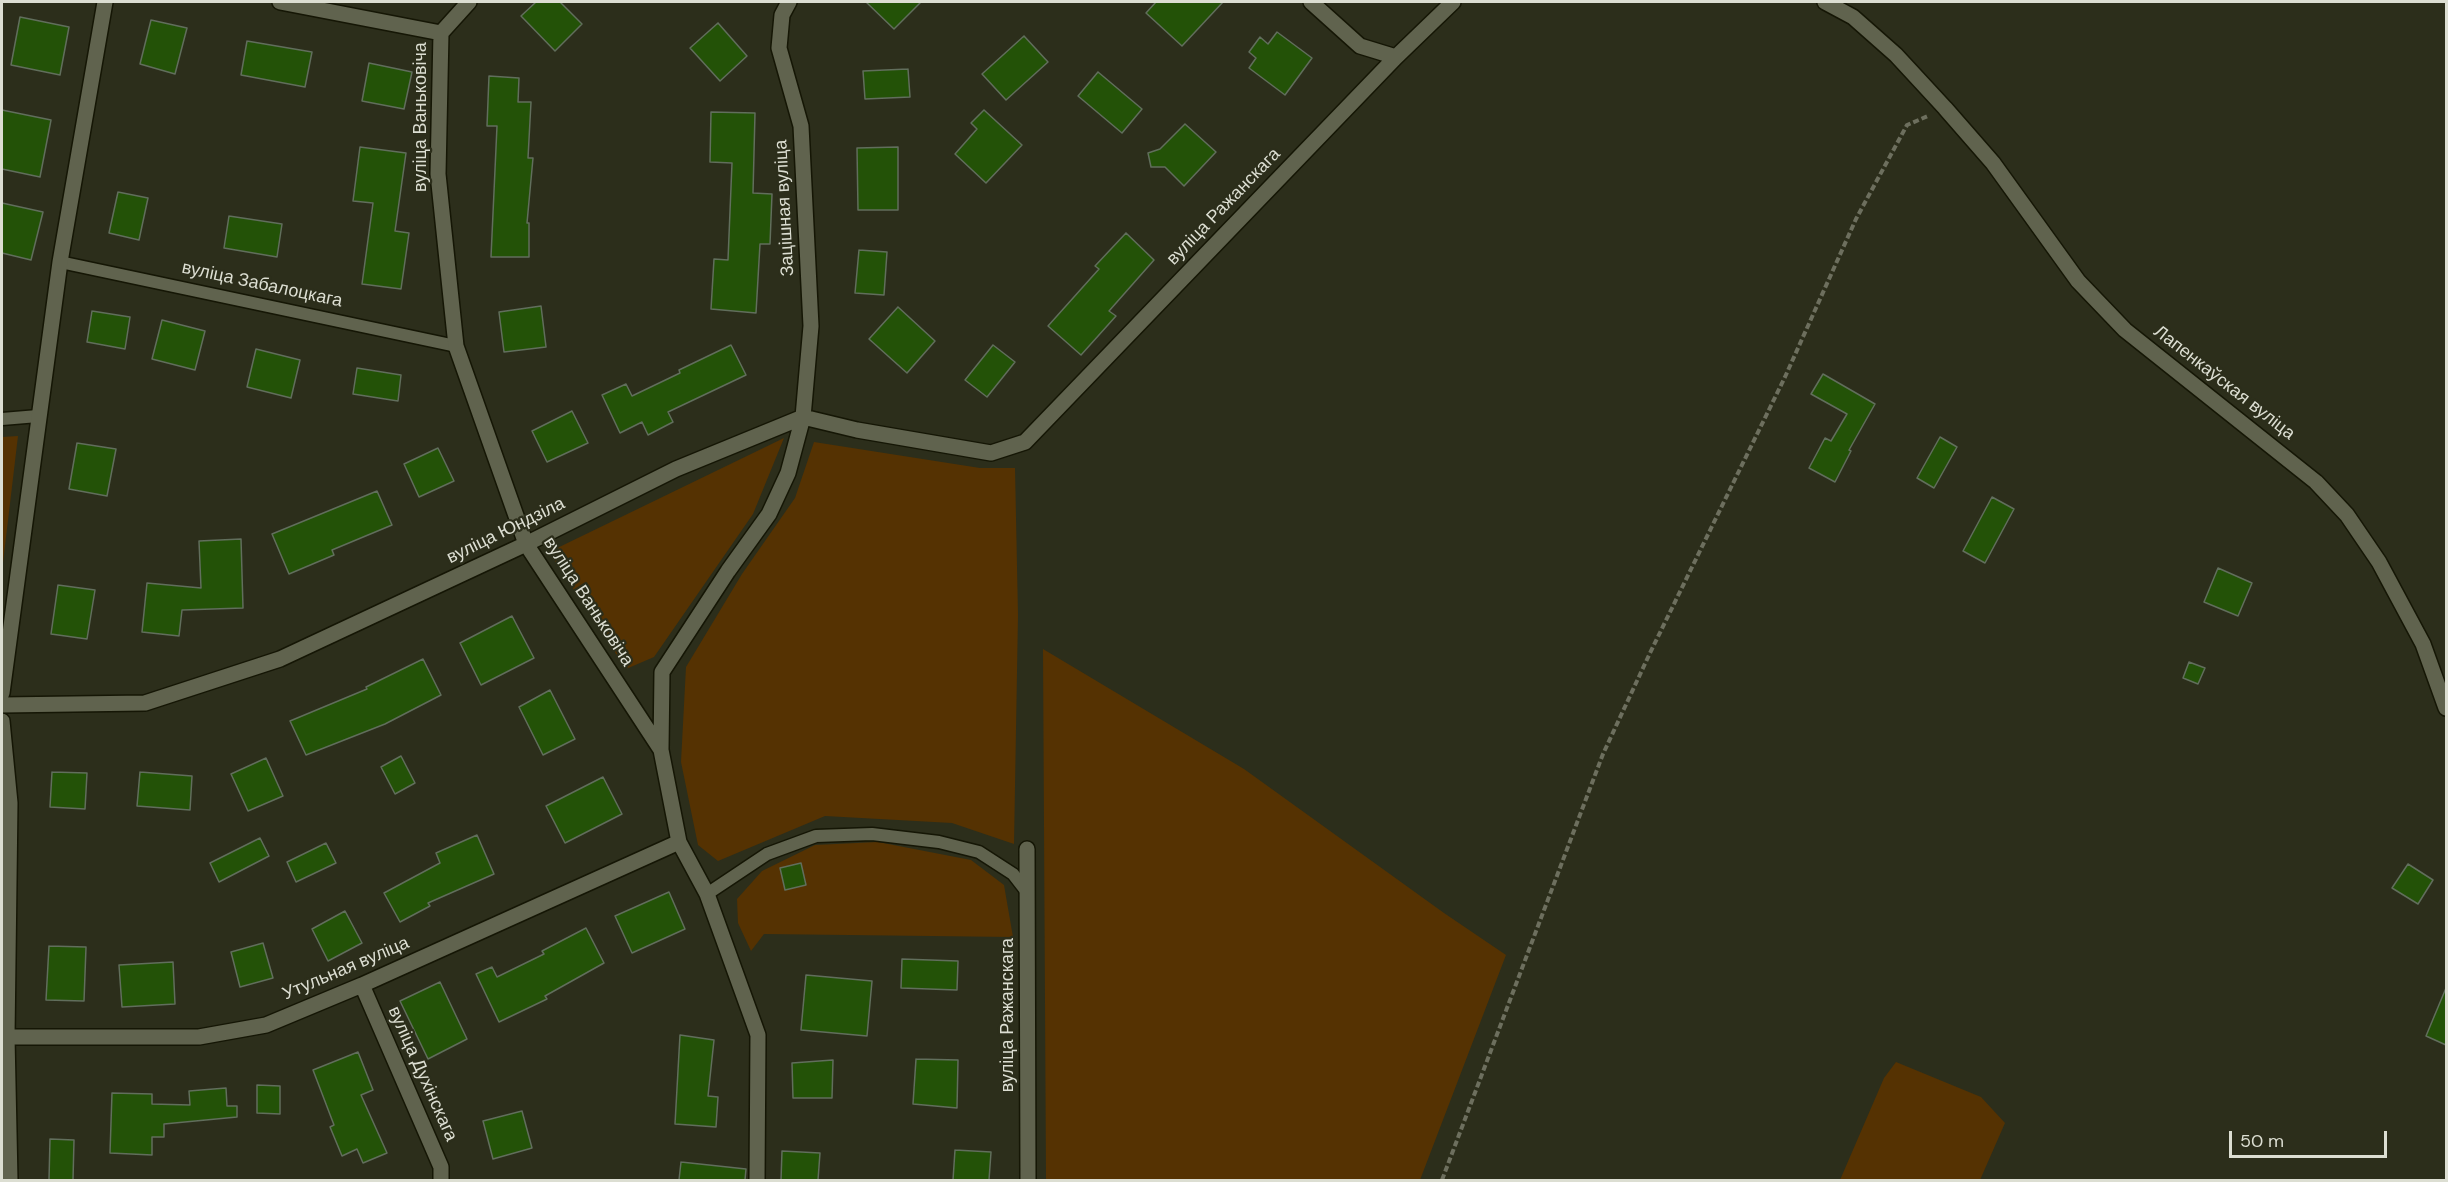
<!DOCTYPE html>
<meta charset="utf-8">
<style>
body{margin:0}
#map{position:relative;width:2448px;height:1182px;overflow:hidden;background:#2c2e1b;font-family:"DM Sans",sans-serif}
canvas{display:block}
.frame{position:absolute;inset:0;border:3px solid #dcded2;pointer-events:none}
.scale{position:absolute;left:2229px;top:1131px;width:158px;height:27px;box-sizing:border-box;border:3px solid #dcded2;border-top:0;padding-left:8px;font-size:18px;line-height:21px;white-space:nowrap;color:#dcded2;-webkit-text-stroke:4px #2c2e1b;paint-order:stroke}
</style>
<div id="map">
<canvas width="2448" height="1182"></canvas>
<div class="frame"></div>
<div class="scale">50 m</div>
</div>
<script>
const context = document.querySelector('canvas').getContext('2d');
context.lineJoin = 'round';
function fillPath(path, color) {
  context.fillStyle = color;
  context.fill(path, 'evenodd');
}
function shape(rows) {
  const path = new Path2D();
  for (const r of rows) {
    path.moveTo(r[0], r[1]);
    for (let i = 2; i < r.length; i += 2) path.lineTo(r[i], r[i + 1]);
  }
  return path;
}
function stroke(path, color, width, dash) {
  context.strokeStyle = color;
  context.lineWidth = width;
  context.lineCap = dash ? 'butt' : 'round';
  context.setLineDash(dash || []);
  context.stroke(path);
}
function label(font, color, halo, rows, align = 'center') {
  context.font = font + ' "DM Sans",sans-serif';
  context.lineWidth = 4.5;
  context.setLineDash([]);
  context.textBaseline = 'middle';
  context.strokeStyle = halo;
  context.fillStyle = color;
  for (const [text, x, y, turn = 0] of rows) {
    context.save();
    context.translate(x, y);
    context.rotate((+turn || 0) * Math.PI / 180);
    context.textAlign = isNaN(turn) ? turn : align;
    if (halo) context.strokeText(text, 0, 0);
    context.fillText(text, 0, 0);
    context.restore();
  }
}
fillPath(shape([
 [18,436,2,571,2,437],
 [784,438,753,514,654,657,626,669,549,552],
 [814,442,980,468,1015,468,1018,615,1014,844,952,823,825,816,718,861,698,845,681,762,686,667,742,574,795,498],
 [1043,649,1244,769,1444,913,1506,955,1420,1180,1046,1180],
 [878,842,971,860,1004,885,1013,937,764,934,751,951,738,923,737,899,762,871,815,845],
 [801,863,806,885,785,890,780,868],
 [1896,1062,1981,1097,2005,1123,1980,1180,1840,1180,1884,1078]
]), '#553202');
const building = shape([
 [536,2,560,2,582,24,555,51,521,16,536,2],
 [866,2,921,2,894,29,866,2],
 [1156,2,1223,2,1182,46,1146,13,1156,2],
 [20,17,69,27,60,75,11,65,20,17],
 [151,20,187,28,175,74,140,64,151,20],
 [718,23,747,56,720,81,690,48,718,23],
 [1277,32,1312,58,1285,95,1249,68,1256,58,1249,52,1260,37,1268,44,1277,32],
 [1024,36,1048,62,1006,100,982,74,1024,36],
 [247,41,312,52,305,87,241,75,247,41],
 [369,63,412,72,404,109,362,101,369,63],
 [908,69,910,97,865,99,863,71,908,69],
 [1098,72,1142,109,1122,133,1078,96,1098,72],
 [489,76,519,78,518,102,531,102,528,158,533,158,527,223,529,223,529,257,491,257,497,126,487,126,489,76],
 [2,110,51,120,40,177,2,169,2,110],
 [984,110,1022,145,986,183,955,154,977,129,971,123,984,110],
 [711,112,755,113,753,193,772,194,770,244,760,244,756,313,711,309,714,259,728,260,732,163,710,162,711,112],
 [1185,124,1216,152,1184,186,1165,167,1151,167,1148,153,1160,149,1185,124],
 [360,147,406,153,395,231,409,233,401,289,362,284,373,203,353,201,360,147],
 [898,147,898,210,858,210,857,148,898,147],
 [118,192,148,198,139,240,109,233,118,192],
 [2,203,43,212,31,260,2,253,2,203],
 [229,216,282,224,277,257,224,248,229,216],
 [1126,233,1154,260,1109,311,1116,316,1081,355,1048,326,1099,269,1095,266,1126,233],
 [859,250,887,252,884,295,855,293,859,250],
 [541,306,546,347,504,352,499,312,541,306],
 [898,307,935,341,907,373,869,339,898,307],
 [92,311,130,317,125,349,87,342,92,311],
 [162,320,205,331,195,370,152,359,162,320],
 [731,345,746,375,668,412,673,422,648,435,642,422,620,433,602,395,626,384,632,396,680,373,679,370,731,345],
 [993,345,1015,362,987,397,965,380,993,345],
 [256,349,300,360,291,398,247,387,256,349],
 [357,368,401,375,398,401,353,394,357,368],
 [1823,374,1875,404,1849,450,1851,451,1835,482,1809,468,1825,438,1831,441,1847,414,1811,394,1823,374],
 [572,411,588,443,547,462,532,431,572,411],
 [1940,437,1957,447,1934,488,1917,478,1940,437],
 [77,443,116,449,107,496,69,489,77,443],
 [438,448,454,481,419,497,404,464,438,448],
 [377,491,392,525,332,550,334,555,289,574,272,534,377,491],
 [1992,497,2014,509,1985,563,1963,551,1992,497],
 [241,539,243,608,182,610,179,636,142,632,147,583,201,588,199,541,241,539],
 [2218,568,2252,583,2238,616,2204,602,2218,568],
 [58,585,95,590,87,639,51,634,58,585],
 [512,616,534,658,481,685,460,643,512,616],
 [423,659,441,695,385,724,306,755,290,721,367,689,366,687,423,659],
 [2189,662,2205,668,2198,684,2183,678,2189,662],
 [550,690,575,739,543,755,519,707,550,690],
 [401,756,415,783,395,794,381,767,401,756],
 [266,758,283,796,248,811,231,774,266,758],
 [52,772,87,773,85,809,50,807,52,772],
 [140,772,192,776,190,810,137,806,140,772],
 [603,777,622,814,565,843,546,806,603,777],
 [477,835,494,874,428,903,430,906,400,922,384,893,440,863,436,853,477,835],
 [260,838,269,856,219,882,210,863,260,838],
 [326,843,336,863,296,882,287,862,326,843],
 [801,863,806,885,785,890,780,868,801,863],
 [2408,864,2433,880,2418,904,2392,888,2408,864],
 [669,892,685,929,632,953,615,916,669,892],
 [345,911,362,943,328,961,312,929,345,911],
 [586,928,604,963,545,996,547,999,499,1022,476,974,492,967,497,977,544,954,542,951,586,928],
 [263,943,273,978,240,987,231,952,263,943],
 [49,946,86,947,84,1001,46,1000,49,946],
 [902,959,958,961,957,990,901,988,902,959],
 [173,962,175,1004,122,1007,119,965,173,962],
 [806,975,872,981,867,1036,801,1030,806,975],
 [440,982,467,1039,428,1059,400,1001,440,982],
 [2446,988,2446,1045,2426,1036,2446,988],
 [680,1035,714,1040,708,1096,718,1097,716,1127,675,1124,680,1035],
 [358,1052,373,1090,361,1095,387,1153,363,1163,357,1149,342,1156,330,1127,334,1125,313,1070,358,1052],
 [916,1059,958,1060,957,1108,913,1104,916,1059],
 [833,1060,832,1098,793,1098,792,1063,833,1060],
 [257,1085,280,1086,280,1114,257,1113,257,1085],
 [226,1088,227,1106,237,1106,237,1117,164,1124,164,1137,152,1137,152,1155,110,1153,112,1093,152,1094,152,1104,190,1105,189,1091,226,1088],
 [522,1111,532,1148,493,1159,483,1121,522,1111],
 [50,1139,74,1140,73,1180,49,1180,50,1139],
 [955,1150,991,1152,989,1180,953,1180,955,1150],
 [782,1151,820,1153,818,1180,781,1180,782,1151],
 [681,1162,746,1169,745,1180,679,1180,681,1162]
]);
fillPath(building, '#235207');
stroke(building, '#616e5c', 1.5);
const lane = shape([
 [60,262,456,346],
 [2,419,38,416],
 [707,894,767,854,816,836,872,834,939,842,979,852,1013,874,1027,892]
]);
const street = shape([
 [280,2,441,33],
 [469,2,441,33,438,174,456,346,526,544,661,750,679,842,707,894,758,1035,757,1180],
 [1311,2,1360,46,1396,57],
 [1825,2,1853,17,1896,55,1945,108,1993,163,2078,281,2125,330,2316,482,2347,515,2379,562,2423,644,2446,708],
 [2,693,60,262,105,2],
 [2,705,145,703,280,659,526,544,676,469,803,417,857,430,991,453,1025,442,1396,57,1453,2],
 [2,721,10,803,7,1037,10,1180],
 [661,749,662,672,728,571,769,514,788,473,803,417,811,326,801,126,779,48,782,15,789,2],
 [1027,849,1028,1180],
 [362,985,441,1167,441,1180],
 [7,1037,199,1037,266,1025,362,985,679,842]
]);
stroke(lane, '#151605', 15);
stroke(street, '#151605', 18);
stroke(shape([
 [1442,1180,1603,754,1650,653,1785,377,1856,219,1907,125,1928,116]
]), '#6d6f5e', 4, [6, 3]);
stroke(lane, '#60634e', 12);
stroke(street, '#60634e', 15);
label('18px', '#dcded2', '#2c2e1b', [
 ["вуліца Ваньковіча",421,117,-90],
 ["вуліца Ражанскага",1224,207,-46],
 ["Зацішная вуліца",785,208,-93],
 ["вуліца Забалоцкага",262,285,12],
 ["Лапенкаўская вуліца",2224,383,38],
 ["вуліца Юндзіла",506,531,-26],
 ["вуліца Ваньковіча",588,602,57],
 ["Утульная вуліца",346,969,-23],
 ["вуліца Ражанскага",1008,1015,-90],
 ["вуліца Духінскага",422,1074,66]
]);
</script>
